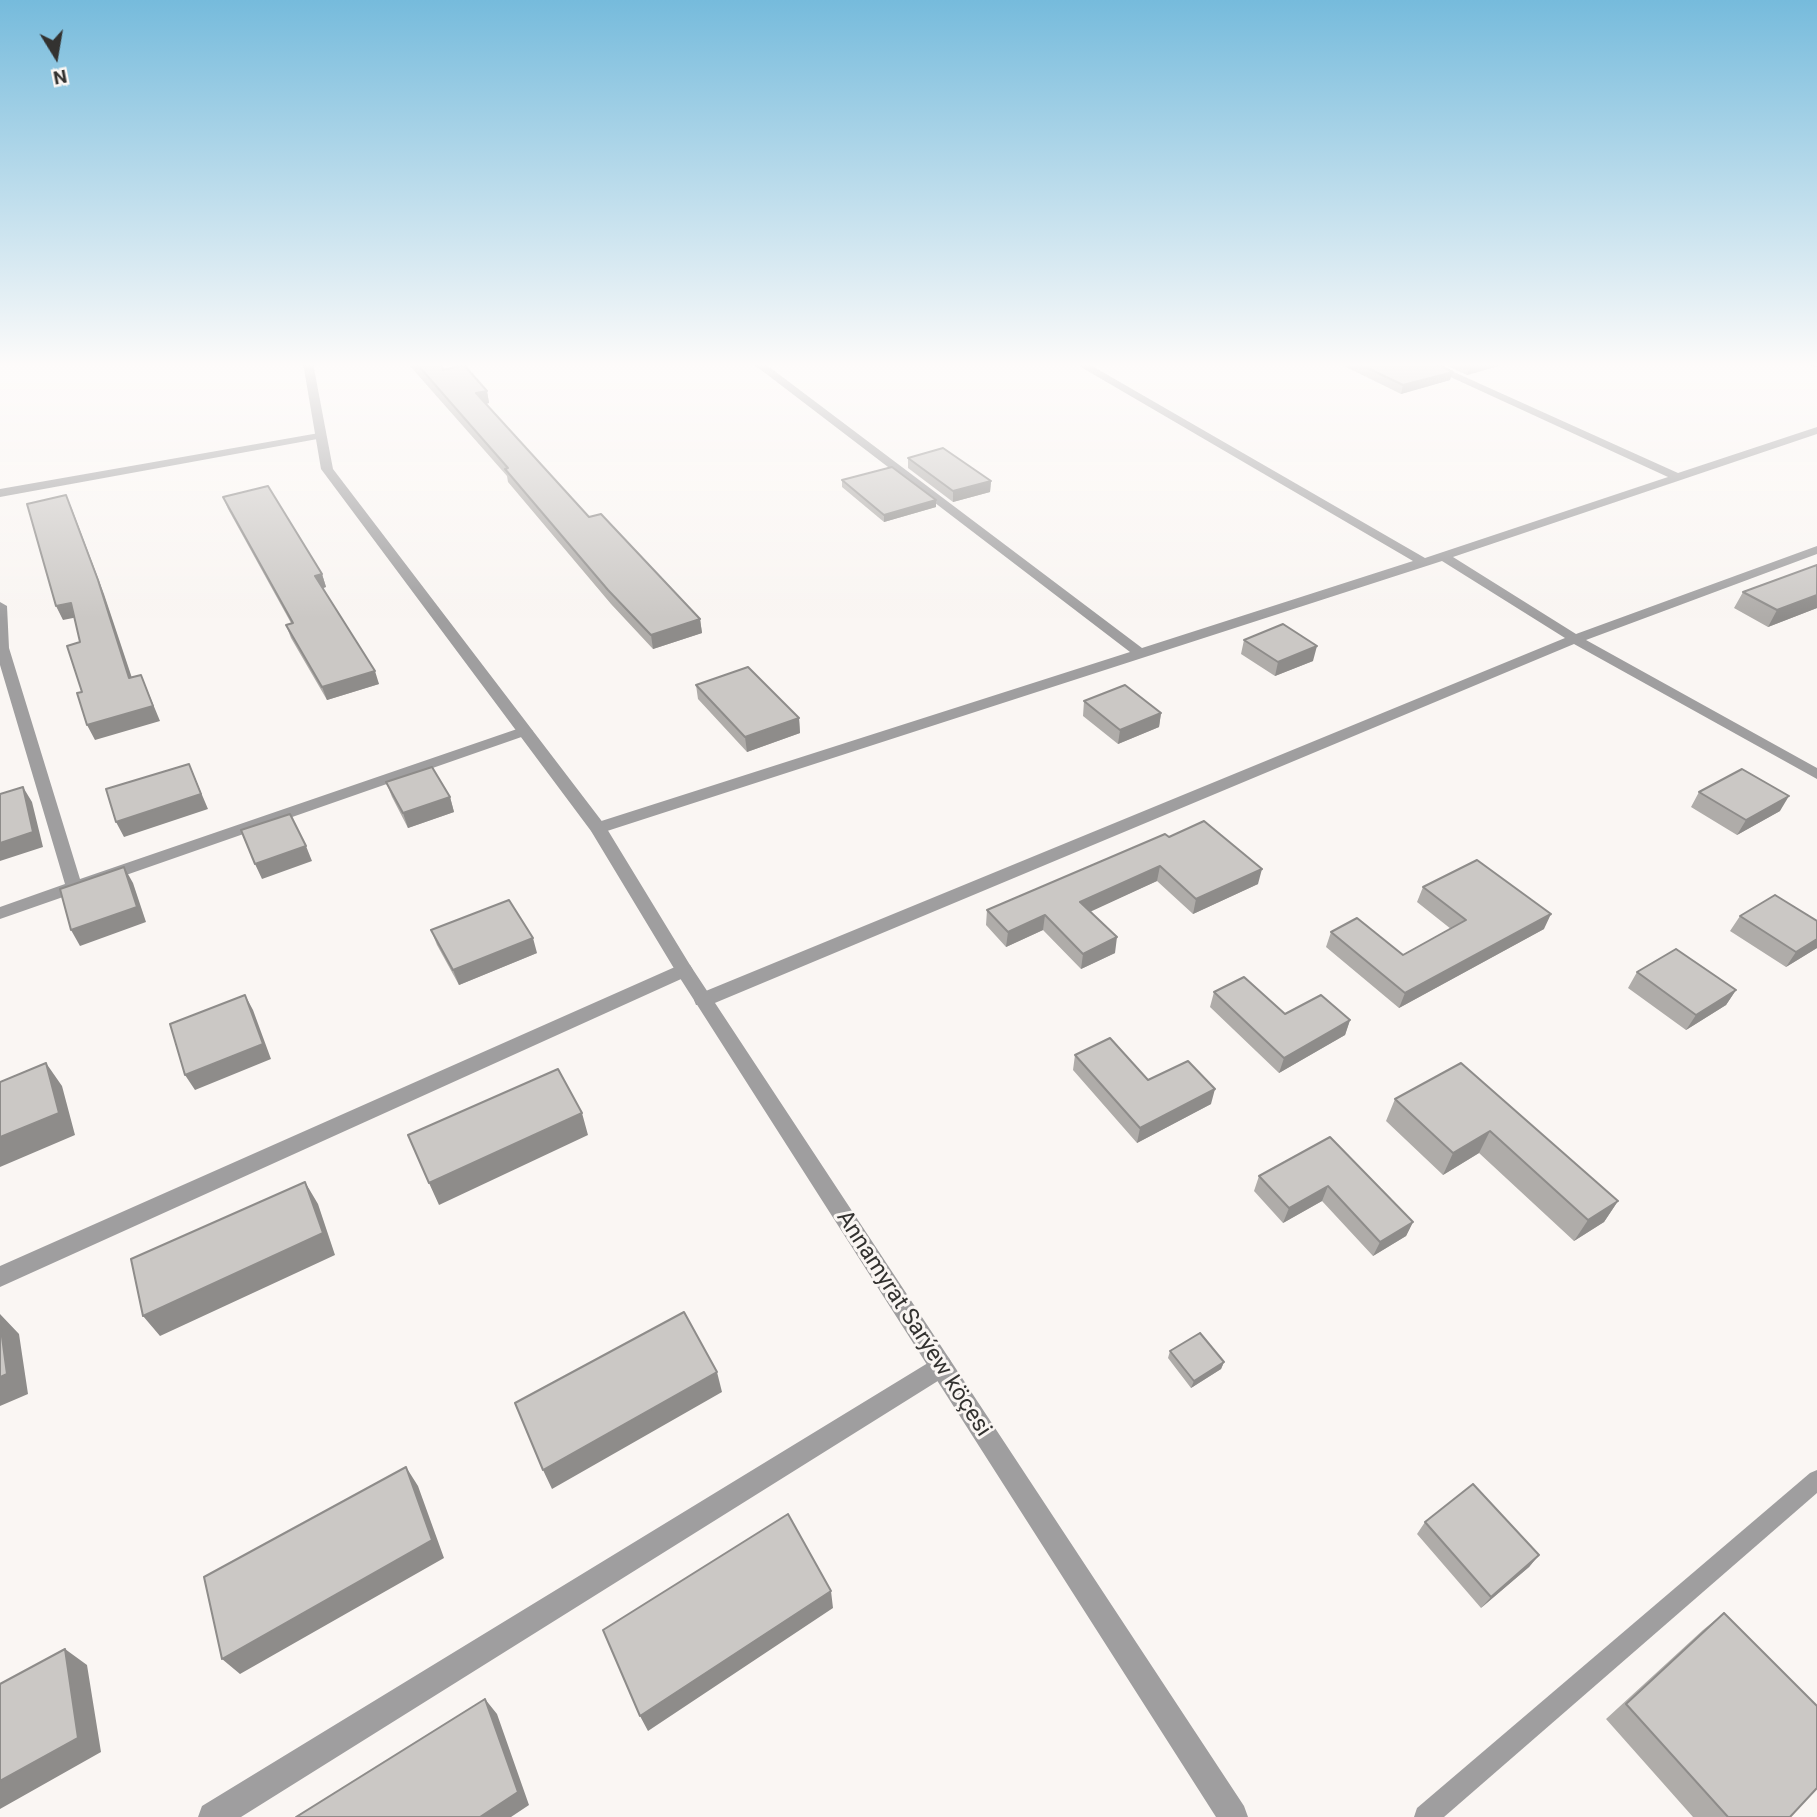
<!DOCTYPE html>
<meta charset="utf-8">
<style>
body{margin:0}
#map{position:relative;width:1817px;height:1817px;overflow:hidden;background:#faf6f3;font-family:Roboto,sans-serif}
canvas{display:block}
.north{position:absolute;left:21px;top:21px;width:70px;height:70px;-webkit-text-stroke:5px #faf6f3;paint-order:stroke;rotate:169deg;font-size:19px;font-weight:700;line-height:28px;text-align:center;color:#333230}
.north::after{content:'';display:block;margin:auto;width:24px;height:32px;background:#333230;clip-path:polygon(50% 0,100% 100%,50% 72%,0 100%)}
</style>
<div id="map">
<canvas width="1817" height="1817"></canvas>
<div class="north">N</div>
</div>
<script>
const context = document.querySelector('canvas').getContext('2d');
context.lineJoin = 'round';
function shape(rows) {
  const path = new Path2D();
  for (const r of rows) {
    path.moveTo(r[0], r[1]);
    for (let i = 2; i < r.length; i += 2) path.lineTo(r[i], r[i + 1]);
  }
  return path;
}
function fillPath(path, color) {
  context.fillStyle = color;
  context.fill(path, 'evenodd');
}
function stroke(path, color, width, dash) {
  context.strokeStyle = color;
  context.lineWidth = width;
  context.lineCap = dash ? 'butt' : 'round';
  context.setLineDash(dash || []);
  context.stroke(path);
}
function label(font, color, halo, rows, align = 'center') {
  context.font = font + ' Roboto,sans-serif';
  context.lineWidth = 6;
  context.setLineDash([]);
  context.textBaseline = 'middle';
  context.strokeStyle = halo;
  context.fillStyle = color;
  for (const [text, x, y, turn = 0] of rows) {
    context.save();
    context.translate(x, y);
    context.rotate((+turn || 0) * Math.PI / 180);
    context.textAlign = isNaN(turn) ? turn : align;
    if (halo) context.strokeText(text, 0, 0);
    context.fillText(text, 0, 0);
    context.restore();
  }
}
fillPath(shape([
 [1817,1470,1817,1493,1444,1817,1414,1817,1417,1808,1810,1473,1817,1470]
]), '#9f9e9f');
fillPath(shape([
 [752,363,764,363,1142,648,1413,561,1074,363,1087,363,1425,558,1668,477,1420,363,1434,363,1678,473,1817,427,1817,434,1453,557,1576,634,1817,546,1817,554,1586,640,1817,768,1817,779,1574,644,710,1005,696,1005,694,1000,696,995,1565,638,1442,561,604,832,592,832,590,828,592,824,1130,652,752,363],
 [1808,363,1817,363,1817,368,1810,365,1808,363],
 [319,433,324,436,323,438,0,497,0,489,319,433],
 [0,602,7,606,9,648,80,879,520,728,525,726,533,731,530,734,0,919,0,907,65,884,0,665,0,602],
 [684,963,690,965,693,970,690,975,0,1287,0,1266,684,963],
 [941,1355,949,1358,953,1366,949,1374,241,1817,198,1817,202,1806,941,1355]
]), '#9f9e9f');
fillPath(shape([
 [303,363,313,363,333,469,604,824,690,965,1244,1806,1248,1817,1216,1817,678,975,591,831,321,469,303,363]
]), '#9f9e9f');
fillPath(shape([
 [410,363,441,363,443,370,487,391,489,403,486,404,589,517,700,619,702,633,653,649,611,604,508,482,507,476,410,366],
 [1338,363,1435,363,1450,380,1401,394],
 [1441,363,1509,363,1467,375],
 [908,458,991,481,990,492,953,502,908,468],
 [842,480,936,507,884,522,842,487],
 [223,497,322,574,326,587,323,588,379,684,327,700,291,638,286,625,291,623,228,509],
 [1817,565,1817,608,1768,627,1734,608,1743,592],
 [1244,640,1313,661,1275,676,1241,654],
 [696,685,799,718,800,733,747,752,698,699],
 [1084,701,1161,713,1159,727,1118,744,1083,716],
 [386,782,450,797,454,812,408,828,392,797],
 [1699,792,1780,811,1737,835,1691,807],
 [1169,837,1258,884,1193,914,1157,881,1090,911,1115,953,1081,969,1043,930,1006,947,986,925,987,910],
 [1423,887,1544,929,1399,1008,1326,947,1331,932,1403,955,1451,929,1417,902],
 [1740,916,1817,921,1817,948,1786,967,1730,931],
 [431,930,537,953,459,985,437,945],
 [1637,972,1736,990,1726,1005,1686,1030,1628,988],
 [1214,992,1285,1014,1350,1020,1345,1035,1279,1073,1210,1007],
 [1075,1055,1148,1080,1211,1104,1137,1143,1073,1070],
 [1461,1063,1618,1201,1604,1222,1574,1241,1479,1153,1443,1175,1386,1121,1395,1099],
 [1330,1137,1413,1222,1406,1236,1373,1256,1322,1201,1283,1223,1254,1191,1259,1176],
 [1170,1351,1224,1362,1221,1369,1191,1388,1168,1358],
 [1425,1522,1539,1555,1529,1567,1481,1608,1417,1534],
 [1724,1613,1790,1817,1693,1817,1606,1719,1703,1630]
]), '#afaca9');
fillPath(shape([
 [1482,363,1509,363,1467,375,1470,367],
 [1453,372,1450,380,1401,394,1403,385],
 [487,391,489,403,479,405,476,393],
 [991,481,990,492,953,502,953,491],
 [66,495,72,509,104,594,137,693,129,678],
 [936,500,936,507,884,522,884,515],
 [322,574,326,587,320,589,315,576],
 [1817,595,1817,608,1768,627,1777,610],
 [71,603,78,617,63,620,56,606],
 [700,619,702,633,653,649,651,635],
 [1317,646,1313,661,1275,676,1278,662],
 [375,671,379,684,327,700,322,687],
 [141,675,160,721,95,740,87,725],
 [1161,713,1159,727,1118,744,1120,730],
 [799,718,800,733,747,752,745,737],
 [189,764,208,809,124,837,116,822],
 [23,787,32,802,43,847,0,861,0,843],
 [1789,796,1780,811,1737,835,1746,820],
 [450,797,454,812,408,828,403,813],
 [306,846,312,861,262,879,255,864],
 [1160,866,1157,881,1079,917,1080,902],
 [124,867,133,883,146,922,80,946,71,930],
 [1262,869,1258,884,1193,914,1196,899],
 [1551,914,1544,929,1399,1008,1405,993],
 [1045,915,1043,930,1006,947,1008,932],
 [1117,937,1115,953,1081,969,1083,954],
 [533,938,537,953,459,985,453,970],
 [1817,939,1817,948,1786,967,1796,952],
 [1736,990,1726,1005,1686,1030,1696,1015],
 [245,995,253,1010,271,1059,195,1090,185,1075],
 [1350,1020,1345,1035,1279,1073,1284,1058],
 [46,1063,62,1086,75,1135,0,1167,0,1137],
 [1215,1089,1211,1104,1137,1143,1140,1128],
 [582,1113,588,1135,439,1205,429,1183],
 [1490,1131,1479,1153,1443,1175,1453,1153],
 [305,1182,318,1204,335,1255,160,1336,143,1316],
 [1328,1186,1322,1201,1283,1223,1289,1208],
 [1618,1201,1604,1222,1574,1241,1588,1220],
 [1413,1222,1406,1236,1373,1256,1380,1242],
 [0,1314,19,1334,28,1394,0,1406],
 [1224,1362,1221,1369,1191,1388,1194,1381],
 [717,1372,722,1392,552,1489,543,1470],
 [406,1467,418,1486,444,1558,240,1674,222,1659],
 [1539,1555,1529,1567,1481,1608,1491,1597],
 [831,1591,833,1608,648,1731,640,1716],
 [65,1649,87,1665,101,1752,0,1809,0,1781],
 [485,1699,497,1714,529,1805,511,1817,480,1817]
]), '#8e8c8a');
const building = shape([
 [416,363,441,363,443,370,464,365,487,391,476,393,589,517,601,514,700,619,651,635,608,590,505,469,508,468,416,363],
 [1357,363,1435,363,1453,372,1403,385,1357,363],
 [1462,363,1482,363,1470,367,1462,363],
 [943,448,991,481,953,491,908,458,943,448],
 [892,467,936,500,884,515,842,480,892,467],
 [268,486,322,574,315,576,375,671,322,687,286,625,293,623,223,497,268,486],
 [66,495,98,580,129,678,141,675,153,706,87,725,77,693,82,692,67,646,80,642,71,603,56,606,27,504,66,495],
 [1817,565,1817,595,1777,610,1743,592,1817,565],
 [1283,624,1317,646,1278,662,1244,640,1283,624],
 [748,667,799,718,745,737,696,685,748,667],
 [1125,685,1161,713,1120,730,1084,701,1125,685],
 [189,764,201,794,116,822,106,789,189,764],
 [432,767,450,797,403,813,386,782,432,767],
 [1742,769,1789,796,1746,820,1699,792,1742,769],
 [23,787,33,832,0,843,0,794,23,787],
 [290,814,306,846,255,864,241,830,290,814],
 [1204,821,1262,869,1196,899,1160,866,1080,902,1117,937,1083,954,1045,915,1008,932,987,910,1165,834,1169,837,1204,821],
 [1477,860,1551,914,1405,993,1331,932,1357,918,1403,955,1466,920,1423,887,1477,860],
 [124,867,137,907,71,930,60,889,124,867],
 [1775,895,1817,921,1817,939,1796,952,1740,916,1775,895],
 [509,900,533,938,453,970,431,930,509,900],
 [1676,949,1736,990,1696,1015,1637,972,1676,949],
 [1244,977,1285,1014,1321,995,1350,1020,1284,1058,1214,992,1244,977],
 [245,995,263,1044,185,1075,170,1024,245,995],
 [1110,1038,1148,1080,1188,1061,1215,1089,1140,1128,1075,1055,1110,1038],
 [46,1063,59,1113,0,1137,0,1082,46,1063],
 [1461,1063,1618,1201,1588,1220,1490,1131,1453,1153,1395,1099,1461,1063],
 [558,1069,582,1113,429,1183,408,1135,558,1069],
 [1330,1137,1413,1222,1380,1242,1328,1186,1289,1208,1259,1176,1330,1137],
 [305,1182,323,1233,143,1316,131,1259,305,1182],
 [684,1312,717,1372,543,1470,515,1403,684,1312],
 [0,1322,7,1374,0,1377,0,1322],
 [1200,1333,1224,1362,1194,1381,1170,1351,1200,1333],
 [406,1467,432,1540,222,1659,204,1577,406,1467],
 [1473,1484,1539,1555,1491,1597,1425,1522,1473,1484],
 [788,1514,831,1591,640,1716,603,1630,788,1514],
 [1724,1613,1817,1706,1817,1788,1790,1817,1728,1817,1626,1704,1724,1613],
 [65,1649,78,1738,0,1781,0,1684,65,1649],
 [485,1699,518,1792,480,1817,296,1817,485,1699]
]);
fillPath(building, '#cbc8c5');
stroke(building, '#8e8c8a', 2);
const sky = context.createLinearGradient(0, 0, 0, 618);
sky.addColorStop(0, '#76bbdc');
sky.addColorStop(0.59, '#fdfbfa');
sky.addColorStop(1, '#fdfbfa00');
context.fillStyle = sky;
context.fillRect(0, 0, 1817, 618);
label('23px', '#333230', '#faf6f3', [
 ["Annamyrat Sarýew köçesi",913,1324,57]
]);
</script>
